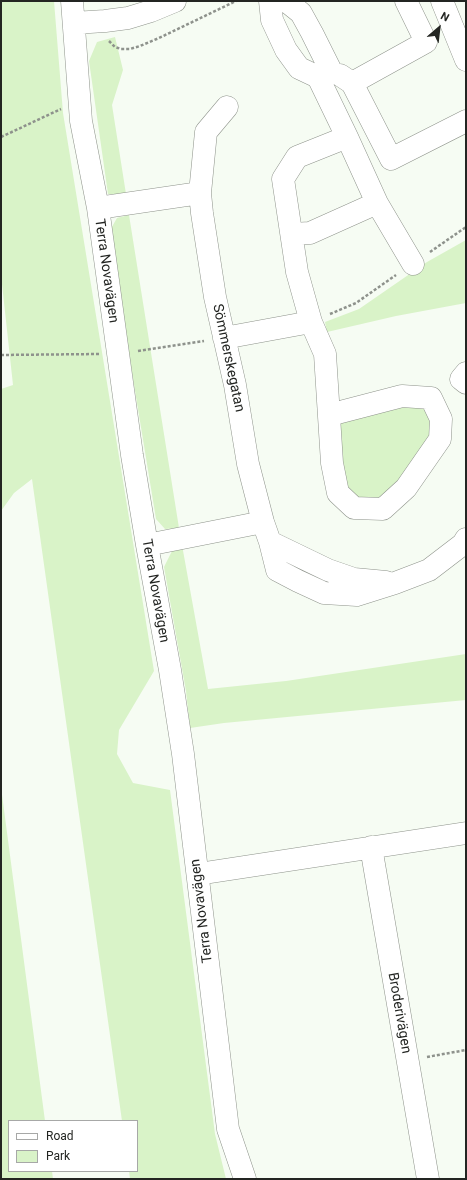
<!DOCTYPE html>
<meta charset="utf-8">
<style>
body{margin:0}
#map{position:relative;width:467px;height:1180px;overflow:hidden;background:#f6fcf3;font-family:Roboto,sans-serif}
canvas{display:block}
.frame{position:absolute;inset:0;border:2px solid #232522;pointer-events:none}
.legend{position:absolute;left:8px;top:1120px;width:130px;height:52px;box-sizing:border-box;background:#fff;border:1px solid #a7a8a7;margin:0;padding:5px 7px;list-style:none;font-size:12px;color:#232522}
.legend li{display:flex;align-items:center;gap:8px;height:20px}
.legend b{width:20px;border:1px solid #a7a8a7}
.north{position:absolute;left:419px;top:8px;width:40px;height:40px;-webkit-text-stroke:3px #fff;paint-order:stroke;rotate:28deg;font-size:11px;font-weight:700;line-height:16px;text-align:center;color:#232522}
.north::after{content:'';display:block;margin:auto;width:14px;height:18px;background:#232522;clip-path:polygon(50% 0,100% 100%,50% 72%,0 100%)}
</style>
<div id="map">
<canvas width="467" height="1180"></canvas>
<div class="frame"></div>
<ul class="legend">
<li><b style="height:5px;background:#fff"></b>Road</li>
<li><b style="height:11px;background:#d9f3c8"></b>Park</li>
</ul>
<div class="north">N</div>
</div>
<script>
const context = document.querySelector('canvas').getContext('2d');
context.lineJoin = 'round';
function fillPath(path, color) {
  context.fillStyle = color;
  context.fill(path, 'evenodd');
}
function shape(rows) {
  const path = new Path2D();
  for (const r of rows) {
    path.moveTo(r[0], r[1]);
    for (let i = 2; i < r.length; i += 2) path.lineTo(r[i], r[i + 1]);
  }
  return path;
}
function stroke(path, color, width, dash) {
  context.strokeStyle = color;
  context.lineWidth = width;
  context.lineCap = dash ? 'butt' : 'round';
  context.setLineDash(dash || []);
  context.stroke(path);
}
function label(font, color, halo, rows, align = 'center') {
  context.font = font + ' Roboto,sans-serif';
  context.lineWidth = 3.5;
  context.setLineDash([]);
  context.textBaseline = 'middle';
  context.strokeStyle = halo;
  context.fillStyle = color;
  for (const [text, x, y, turn = 0] of rows) {
    context.save();
    context.translate(x, y);
    context.rotate((+turn || 0) * Math.PI / 180);
    context.textAlign = isNaN(turn) ? turn : align;
    if (halo) context.strokeText(text, 0, 0);
    context.fillText(text, 0, 0);
    context.restore();
  }
}
fillPath(shape([
 [1,1,54,1,63,113,154,671,119,730,117,754,133,783,170,790,215,1134,226,1179,130,1179,129,1171,137,1171,137,1121,122,1121,32,479,14,493,1,511,1,389,13,385,1,275],
 [115,37,123,70,112,105,126,194,108,194,89,61,97,42],
 [129,215,179,528,165,529,156,519,109,232,117,218],
 [466,240,466,303,396,316,327,332,325,322,359,309,427,262],
 [427,401,435,437,382,504,356,503,341,490,334,417],
 [182,545,208,689,286,681,466,654,466,700,224,723,190,728,186,691,164,567,172,551],
 [1,787,45,1121,9,1121,9,1171,52,1171,53,1179,1,1179]
]), '#d9f3c8');
const minor = shape([
 [72,1,81,121,98,208,132,455,147,545,170,670,183,754,228,1129,245,1179],
 [270,1,272,20,286,50,299,68,318,77,330,69,312,33,301,13,286,1],
 [442,1,466,60],
 [74,23,105,21,128,18,151,11,175,1],
 [340,75,352,83,426,42,406,1],
 [318,77,347,137],
 [352,83,391,159,466,121],
 [227,107,206,132,200,193,202,213,215,297,235,385,248,464,263,522,270,542,277,570,298,581,324,593,357,595,395,583,429,570,463,544,466,539],
 [377,203,413,264],
 [98,208,200,193],
 [292,234,310,233,377,203,347,137,297,157,283,179,297,272,311,322,325,354,332,463,338,493,354,508,383,509,406,488,440,439,441,419,431,398,402,396,329,415],
 [224,338,311,322],
 [466,373,461,379,466,383],
 [270,542,328,570,354,579,386,582],
 [147,545,263,522],
 [371,847,428,1179],
 [198,874,466,833]
]);
stroke(minor, '#8e938b', 23);
stroke(shape([
 [109,41,115,47,121,49,130,49,140,46,159,38,236,1],
 [1,137,61,109],
 [430,252,466,227],
 [330,314,356,303,396,275],
 [138,351,204,341],
 [1,355,99,354],
 [427,1057,466,1050]
]), '#8e928c', 2.5, [3, 2]);
stroke(minor, '#fff', 22);
label('14px', '#232522', '#fff', [
 ["Terra Novavägen",106,271,82],
 ["Sömmerskegatan",228,358,78],
 ["Terra Novavägen",155,591,80],
 ["Terra Novavägen",202,911,-97],
 ["Broderivägen",399,1013,80]
]);
</script>
